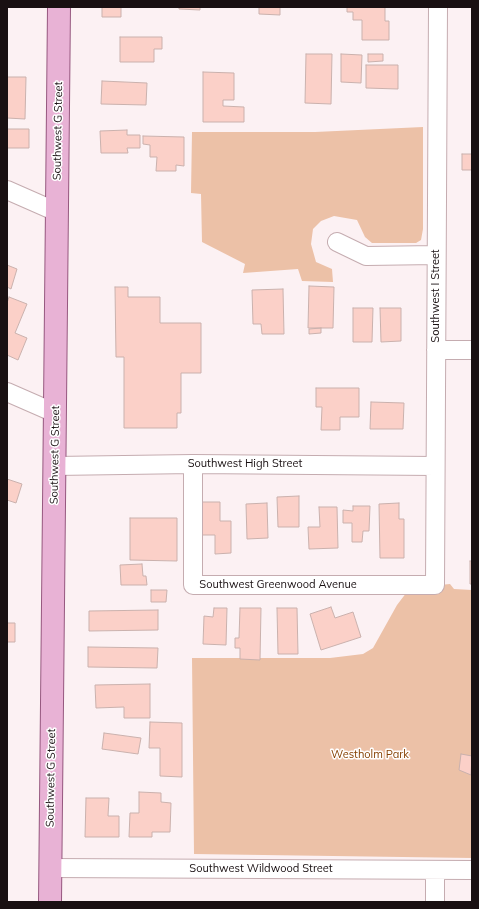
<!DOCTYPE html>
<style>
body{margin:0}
#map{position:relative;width:479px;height:909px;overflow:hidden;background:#fcf1f3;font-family:Mulish,sans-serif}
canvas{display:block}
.frame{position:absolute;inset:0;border:8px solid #191012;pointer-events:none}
</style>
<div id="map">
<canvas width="479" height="909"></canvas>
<div class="frame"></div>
</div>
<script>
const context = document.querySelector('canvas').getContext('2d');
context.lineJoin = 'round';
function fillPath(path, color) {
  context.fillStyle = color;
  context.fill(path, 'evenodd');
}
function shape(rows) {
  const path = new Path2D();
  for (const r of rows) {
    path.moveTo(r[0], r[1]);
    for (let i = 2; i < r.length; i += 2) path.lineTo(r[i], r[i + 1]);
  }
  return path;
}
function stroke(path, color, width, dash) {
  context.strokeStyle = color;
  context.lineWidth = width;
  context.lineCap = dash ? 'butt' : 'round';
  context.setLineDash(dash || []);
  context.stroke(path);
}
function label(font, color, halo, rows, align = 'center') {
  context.font = font + ' Mulish,sans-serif';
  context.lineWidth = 3;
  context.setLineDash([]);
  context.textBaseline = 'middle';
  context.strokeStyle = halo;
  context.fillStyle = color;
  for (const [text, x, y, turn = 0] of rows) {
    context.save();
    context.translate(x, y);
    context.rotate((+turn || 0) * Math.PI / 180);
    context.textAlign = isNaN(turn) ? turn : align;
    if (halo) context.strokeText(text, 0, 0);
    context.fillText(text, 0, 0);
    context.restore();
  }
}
fillPath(shape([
 [423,127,423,229,421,240,416,243,372,243,365,237,357,220,334,216,321,221,313,229,311,244,316,262,332,269,333,282,302,281,298,269,243,273,245,264,202,242,201,194,191,193,192,132,315,132],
 [450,584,454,589,472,590,472,858,194,854,192,658,330,658,363,654,373,648,397,605,410,588]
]), '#ecc1a7');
const building = shape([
 [102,7,121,7,121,17,102,17,102,7],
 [179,7,200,7,200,10,179,9,179,7],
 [259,7,280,7,280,15,259,14,259,7],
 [347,7,385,7,385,21,389,21,389,40,362,40,362,20,353,20,353,12,347,12,347,7],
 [120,37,162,37,162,49,154,49,154,62,120,62,120,37],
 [306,54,332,54,331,104,305,103,306,54],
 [341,54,362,55,361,83,341,82,341,54],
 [368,54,383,54,383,61,368,62,368,54],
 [366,65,398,65,398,89,366,88,366,65],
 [203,72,234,73,234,100,223,100,223,106,244,107,244,122,203,122,203,72],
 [7,77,26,77,25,119,7,118,7,77],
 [102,81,147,83,146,105,101,104,102,81],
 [7,129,29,129,29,148,7,148,7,129],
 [127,130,127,135,140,135,140,148,127,148,128,153,101,153,100,131,127,130],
 [143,136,184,137,184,166,176,165,176,171,156,171,157,157,150,157,150,145,143,144,143,136],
 [462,154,472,154,472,170,462,170,462,154],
 [7,265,17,269,11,289,7,287,7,265],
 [309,286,334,287,333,328,308,328,309,286],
 [115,287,128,287,128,297,160,297,160,323,201,323,201,373,181,373,181,413,177,413,177,428,124,428,124,357,116,357,115,287],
 [283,289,284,334,262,334,261,324,253,324,252,290,283,289],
 [9,297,27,304,15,333,27,338,18,360,7,355,7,303,9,297],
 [353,308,373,308,372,342,353,342,353,308],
 [380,308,401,308,401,341,381,342,380,308],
 [321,328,321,333,309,334,309,329,321,328],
 [316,388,359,388,359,417,340,417,340,430,321,430,322,407,316,407,316,388],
 [371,402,404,403,403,429,370,429,371,402],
 [7,479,22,484,16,503,7,500,7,479],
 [299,496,299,527,278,527,277,497,299,496],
 [199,502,220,502,220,521,231,521,231,553,215,554,215,535,199,535,199,502],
 [267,503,268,538,247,539,246,504,267,503],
 [399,503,399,519,404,519,404,558,380,558,379,504,399,503],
 [353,506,370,506,369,531,363,531,362,542,352,542,352,523,343,523,343,510,353,511,353,506],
 [319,507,337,507,338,548,309,549,308,527,320,527,319,507],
 [130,518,177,518,177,561,130,560,130,518],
 [470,561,472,561,472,584,470,584,470,561],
 [142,564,143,576,146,576,147,585,121,585,120,565,142,564],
 [151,590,167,590,166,602,151,602,151,590],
 [331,607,335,618,353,612,361,637,321,650,310,614,331,607],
 [214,608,227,608,226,645,203,644,204,616,213,617,214,608],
 [240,608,261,608,260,660,240,659,240,648,235,648,235,638,239,638,240,608],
 [277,608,297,608,298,654,278,654,277,608],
 [158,610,158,630,89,631,89,611,158,610],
 [7,623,15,623,15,642,7,642,7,623],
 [88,647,158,648,157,668,88,667,88,647],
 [150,684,150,718,124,718,124,707,96,708,95,685,150,684],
 [150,722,182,723,182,777,160,776,160,748,149,748,150,722],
 [104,733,141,738,138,754,102,749,104,733],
 [461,754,472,756,471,775,459,770,461,754],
 [139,792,161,793,161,802,171,803,170,832,152,832,152,837,129,837,130,813,139,813,139,792],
 [86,798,109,798,108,816,119,816,119,837,85,837,86,798]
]);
fillPath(building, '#fbd0c8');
stroke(building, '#cab1ad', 1);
const minor = shape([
 [7,190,57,212],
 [337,242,366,256,436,255],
 [436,350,472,350],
 [7,392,55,413],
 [193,464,193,585,435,585,438,7],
 [55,466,193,464,435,466],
 [50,868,472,870],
 [435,902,435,870]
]);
const major = shape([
 [50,902,59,7]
]);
stroke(minor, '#c5acb0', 20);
stroke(major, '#96587f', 24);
stroke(minor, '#fff', 18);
stroke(major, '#e8b2d5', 22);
label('11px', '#191012', '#fff', [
 ["Southwest G Street",58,131,-89],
 ["Southwest I Street",436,296,-90],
 ["Southwest G Street",55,455,-89],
 ["Southwest High Street",245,464],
 ["Southwest Greenwood Avenue",278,585],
 ["Southwest G Street",51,778,-89],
 ["Southwest Wildwood Street",261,869]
]);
label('11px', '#843f00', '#fff', [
 ["Westholm Park",370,755]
]);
</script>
